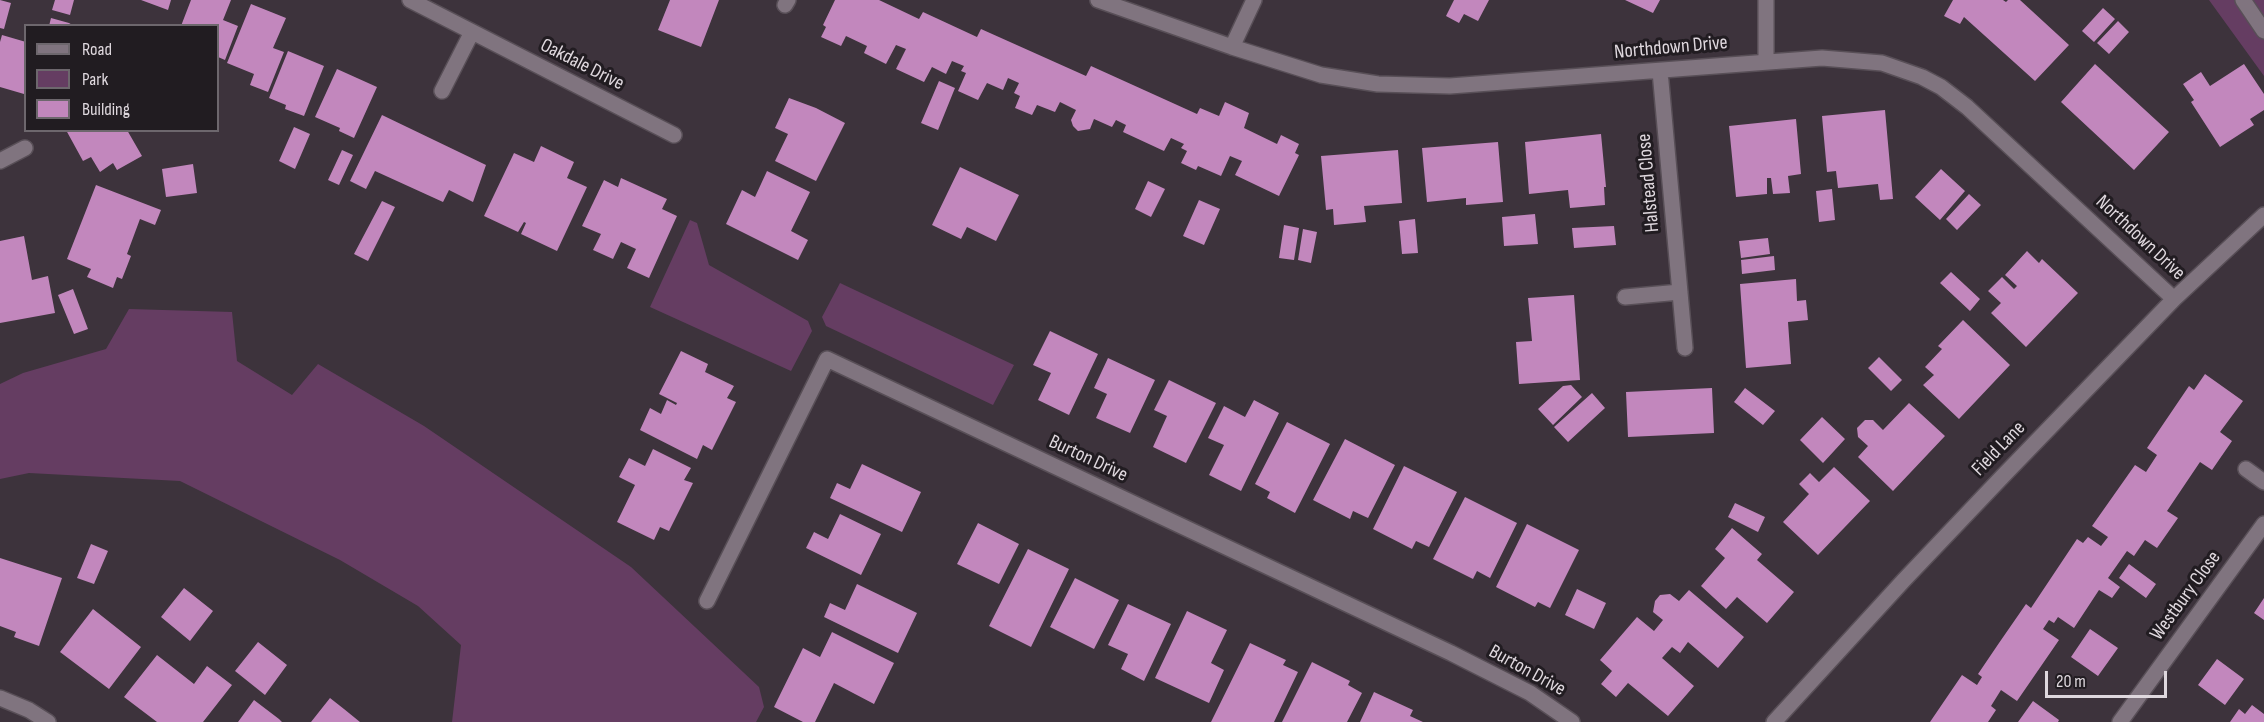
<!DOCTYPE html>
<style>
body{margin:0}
#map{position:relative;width:2264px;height:722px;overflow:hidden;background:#3d333c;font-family:"Sofia Sans Condensed",sans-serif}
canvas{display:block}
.legend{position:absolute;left:24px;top:24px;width:195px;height:108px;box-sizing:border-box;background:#211c21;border:2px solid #6d676d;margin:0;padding:8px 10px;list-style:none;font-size:18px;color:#dfd8de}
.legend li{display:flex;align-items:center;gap:12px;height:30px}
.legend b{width:30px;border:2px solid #6d676d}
.scale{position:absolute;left:2045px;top:671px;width:122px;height:27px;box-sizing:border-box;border:3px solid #dfd8de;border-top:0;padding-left:8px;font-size:18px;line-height:21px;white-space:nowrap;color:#dfd8de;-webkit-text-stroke:4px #211c21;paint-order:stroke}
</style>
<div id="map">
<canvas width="2264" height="722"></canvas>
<ul class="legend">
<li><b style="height:8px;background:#80747f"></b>Road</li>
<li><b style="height:16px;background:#653d62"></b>Park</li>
<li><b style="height:16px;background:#c287bd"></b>Building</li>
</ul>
<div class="scale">20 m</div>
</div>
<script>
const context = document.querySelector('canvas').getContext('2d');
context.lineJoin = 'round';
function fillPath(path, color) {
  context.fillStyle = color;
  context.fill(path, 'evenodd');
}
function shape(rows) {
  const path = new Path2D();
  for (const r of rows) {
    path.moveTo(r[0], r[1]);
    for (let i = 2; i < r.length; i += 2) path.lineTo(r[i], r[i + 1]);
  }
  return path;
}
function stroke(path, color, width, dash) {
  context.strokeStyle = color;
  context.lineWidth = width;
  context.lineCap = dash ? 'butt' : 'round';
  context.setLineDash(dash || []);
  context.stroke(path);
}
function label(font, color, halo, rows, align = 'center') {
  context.font = font + ' "Sofia Sans Condensed",sans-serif';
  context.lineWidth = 6;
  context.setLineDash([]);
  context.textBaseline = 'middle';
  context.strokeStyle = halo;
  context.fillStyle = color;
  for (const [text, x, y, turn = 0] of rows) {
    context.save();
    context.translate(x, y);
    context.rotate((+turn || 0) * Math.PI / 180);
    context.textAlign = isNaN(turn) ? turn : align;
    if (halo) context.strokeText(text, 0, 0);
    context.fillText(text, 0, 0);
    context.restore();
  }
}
fillPath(shape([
 [2209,0,2264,0,2264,76],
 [690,220,697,223,709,265,808,321,812,331,791,371,650,307],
 [840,283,1014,365,993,405,826,326,822,317],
 [129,309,232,312,237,361,292,395,318,364,424,426,631,567,759,687,764,707,756,722,452,722,461,645,418,606,340,560,180,481,29,473,0,479,0,384,23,373,106,349]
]), '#653d62');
fillPath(shape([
 [0,0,11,3,4,29,0,28],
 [55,0,74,0,70,15,52,10],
 [141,0,171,0,168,10],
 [191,0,231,0,223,20,238,26,225,60,218,57,218,26,181,26],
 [670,0,719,0,701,47,658,30],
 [835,0,879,0,919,19,923,12,977,37,981,29,1086,76,1091,66,1197,114,1200,108,1219,116,1225,102,1249,113,1244,128,1277,144,1281,135,1299,144,1295,153,1299,155,1279,196,1235,175,1242,161,1230,156,1221,176,1198,166,1196,170,1181,163,1187,151,1181,148,1184,144,1171,138,1164,151,1123,132,1126,125,1116,120,1112,127,1094,119,1090,129,1078,131,1073,126,1071,120,1076,110,1060,102,1055,112,1037,105,1032,115,1015,108,1020,96,1014,93,1019,83,1008,78,1003,90,987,83,978,100,958,91,966,73,961,71,964,66,952,61,946,74,932,67,924,82,896,69,906,49,896,45,886,64,864,53,867,46,846,36,841,46,821,37,826,27,823,25],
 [1454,0,1489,0,1478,21,1464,14,1459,23,1446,16],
 [1625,0,1660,0,1653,13],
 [1953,0,2003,0,2006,2,2008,0,2020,0,2069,45,2035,81,1964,17,1960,24,1944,16],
 [251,4,286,18,273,48,284,52,268,92,250,85,254,74,227,63],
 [2103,8,2115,19,2094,42,2082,31],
 [51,18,69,23,74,26,49,26],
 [2118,21,2129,32,2109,54,2097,43],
 [2,35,26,42,24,94,0,87,0,42],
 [288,51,324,66,304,116,285,109,286,105,269,98],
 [2095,64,2169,132,2134,170,2061,102],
 [2244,64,2264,94,2264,110,2250,119,2254,125,2220,147,2191,102,2194,100,2183,84,2201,72,2210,86],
 [337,69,377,87,354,138,339,131,340,128,315,117],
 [939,81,955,88,938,130,921,123],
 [789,98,816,108,845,123,816,181,775,161,788,134,775,128],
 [1885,110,1893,199,1880,200,1878,184,1838,188,1836,171,1827,172,1822,116],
 [382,115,486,165,473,202,449,190,443,202,375,171,366,189,350,181],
 [1796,119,1801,174,1788,176,1790,193,1773,194,1771,178,1767,178,1767,194,1736,197,1729,126],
 [294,127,310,134,295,169,279,161],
 [66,130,127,130,142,156,117,170,113,163,100,172,91,157,83,161],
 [1601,134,1606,187,1604,187,1605,205,1570,208,1568,190,1529,194,1525,142],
 [1498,142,1503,202,1466,205,1466,198,1427,202,1422,148],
 [541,146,574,162,567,178,587,187,557,251,521,234,526,223,524,222,518,232,484,216,514,153,534,162],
 [342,150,353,155,339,185,328,180],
 [1398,150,1402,203,1364,206,1366,222,1334,225,1333,209,1326,210,1321,156],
 [193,164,197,193,166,197,162,169],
 [960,167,1019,195,996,241,967,227,961,239,932,225],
 [1941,169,1965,191,1940,220,1915,197],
 [767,171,810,192,791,231,808,240,798,260,726,224,742,190,755,197],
 [621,178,667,199,662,209,677,216,649,278,627,268,636,249,621,242,613,259,593,250,601,234,582,226,604,180,618,187],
 [1148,181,1165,189,1151,217,1135,209],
 [96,185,161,210,155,225,140,219,127,254,131,256,122,279,117,277,113,288,87,277,91,269,67,259],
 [1832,189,1835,220,1819,222,1816,191],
 [1969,194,1981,205,1957,230,1946,219],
 [1199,200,1220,209,1204,245,1183,236],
 [382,201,395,207,368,261,354,254],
 [1535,214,1538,244,1504,246,1502,217],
 [1415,219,1418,253,1402,254,1399,221],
 [1284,225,1299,228,1294,260,1279,258],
 [1614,226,1616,245,1574,248,1572,228],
 [1303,229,1317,232,1311,263,1298,260],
 [24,236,32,280,48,276,55,313,0,323,0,241],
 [1768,238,1770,254,1741,258,1739,241],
 [2027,251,2039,263,2042,259,2078,293,2026,347,1991,313,2001,303,1988,291,2002,277,2014,289,2017,286,2005,275],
 [1774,256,1775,270,1742,274,1741,260],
 [1951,272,1980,299,1970,311,1940,283],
 [1796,279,1797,301,1806,300,1808,320,1788,322,1791,364,1746,368,1740,284],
 [73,289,88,329,74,334,58,295],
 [1574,295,1580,380,1519,384,1516,342,1532,341,1528,298],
 [1963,320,2010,365,1959,419,1923,385,1934,375,1925,367,1942,349,1938,346],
 [1050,331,1098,354,1069,415,1038,400,1051,373,1033,365],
 [681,351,708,364,705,372,734,386,727,398,736,402,712,450,703,445,697,459,640,430,650,408,661,414,667,400,676,405,677,403,659,394],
 [1879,357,1902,380,1891,391,1868,368],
 [1108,358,1155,380,1130,433,1096,418,1107,394,1094,388],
 [2205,374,2243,401,2220,432,2232,441,2212,470,2200,462,2167,511,2178,518,2157,548,2145,540,2134,556,2127,551,2108,578,2120,587,2112,598,2099,590,2074,628,2058,617,2054,623,2049,620,2043,629,2059,640,2017,701,2001,690,1991,706,1996,710,1988,722,1930,722,1962,675,1977,685,1982,677,1978,674,1999,643,2026,604,2031,608,2077,539,2083,543,2088,537,2101,546,2108,537,2092,526,2135,465,2146,472,2157,455,2147,448,2189,386,2194,390],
 [1169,380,1216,403,1186,463,1153,447,1167,416,1154,410],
 [1571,385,1582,397,1553,425,1538,409,1563,386],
 [1712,388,1714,433,1628,437,1626,392],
 [1745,388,1775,411,1763,425,1734,402],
 [1592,393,1605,408,1568,442,1554,427],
 [1254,400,1279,413,1241,491,1209,475,1224,445,1208,438,1224,406,1245,417],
 [1909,403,1945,436,1893,491,1858,457,1868,446,1858,437,1857,428,1865,420,1873,420,1883,430],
 [1822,417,1845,439,1823,463,1800,440],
 [1287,422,1330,444,1295,513,1267,498,1270,492,1255,484],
 [1345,439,1395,465,1368,518,1353,511,1350,519,1313,500],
 [653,449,691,468,684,480,693,483,669,531,660,527,654,540,617,522,635,485,619,477,629,458,645,466],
 [862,464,921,492,902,532,830,498,837,483,850,489],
 [1404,466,1457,492,1429,547,1416,541,1412,549,1373,529],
 [1834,467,1870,501,1818,555,1783,522,1809,494,1799,484,1810,473,1819,482],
 [1465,497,1517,523,1490,578,1477,571,1473,579,1433,559],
 [1735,503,1765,517,1758,532,1728,517],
 [840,514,881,534,861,575,806,548,814,532,828,539],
 [978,523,1019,544,999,584,957,564],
 [1527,524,1579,550,1550,608,1538,602,1535,607,1496,587],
 [1732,528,1762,554,1757,560,1794,592,1767,623,1737,597,1726,609,1701,586,1725,558,1715,549],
 [91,544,108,551,94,584,77,578],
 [1028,549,1069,569,1031,647,989,626],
 [0,558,62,578,39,646,14,637,16,632,0,626],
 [2129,564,2156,584,2146,598,2119,578],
 [1075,578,1119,600,1094,649,1050,627],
 [857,584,917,613,898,653,824,617,830,603,845,610],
 [184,588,213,611,190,641,161,617],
 [1577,589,1606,603,1594,629,1565,615],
 [1689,590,1744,637,1718,668,1688,642,1680,653,1672,647,1662,658,1694,686,1668,716,1628,683,1616,697,1601,684,1612,671,1600,660,1637,617,1654,631,1663,620,1653,612,1655,601,1660,595,1670,594,1679,601],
 [2264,598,2264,620,2254,613],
 [1128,604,1171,624,1144,681,1121,669,1128,654,1108,645],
 [93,609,141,647,109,689,60,652],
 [1187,611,1227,630,1211,663,1224,670,1209,703,1155,678],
 [2090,629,2118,648,2098,676,2071,657],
 [832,632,894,663,874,704,834,683,815,722,803,722,774,707,803,648,820,657],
 [258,642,287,665,265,695,235,671],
 [1250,643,1286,660,1283,665,1298,672,1274,722,1211,722],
 [157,655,194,684,207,666,232,685,203,722,157,722,124,697],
 [2217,659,2244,679,2225,705,2198,685],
 [1312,662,1350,681,1348,685,1362,693,1347,722,1282,722],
 [1374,692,1413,710,1410,716,1423,722,1360,722],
 [330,698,344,709,360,722,311,722],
 [254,700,279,719,282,722,238,722],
 [2033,701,2059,720,2058,722,2018,722],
 [2252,705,2264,714,2264,722,2230,722,2239,709,2245,714]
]), '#c287bd');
const minor = shape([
 [410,0,674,135],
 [1098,0,1232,47,1321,75,1378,84,1450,86,1822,58,1882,63,1922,77,1941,87,1967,107,2174,299],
 [1766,0,1766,61],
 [2243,0,2264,31],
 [785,5,788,0],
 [1232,47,1254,0],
 [1660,71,1685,348],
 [442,91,472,32],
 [0,161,25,148],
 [1625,297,1680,292],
 [2246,469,2264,482],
 [707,601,827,359,1451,653,1530,693,1572,722],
 [0,698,29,710,48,722],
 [1774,722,1904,580,2002,477,2174,299,2264,215],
 [2120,722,2264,524]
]);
stroke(minor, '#584f57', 18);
stroke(minor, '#80747f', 15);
label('20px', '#dfd8de', '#211c21', [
 ["Northdown Drive",1671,48,-5],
 ["Oakdale Drive",582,65,27],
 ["Halstead Close",1649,183,-95],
 ["Northdown Drive",2140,238,43],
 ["Field Lane",1999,449,-46],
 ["Burton Drive",1088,459,25],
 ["Westbury Close",2186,596,-54],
 ["Burton Drive",1527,671,29]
]);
</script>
